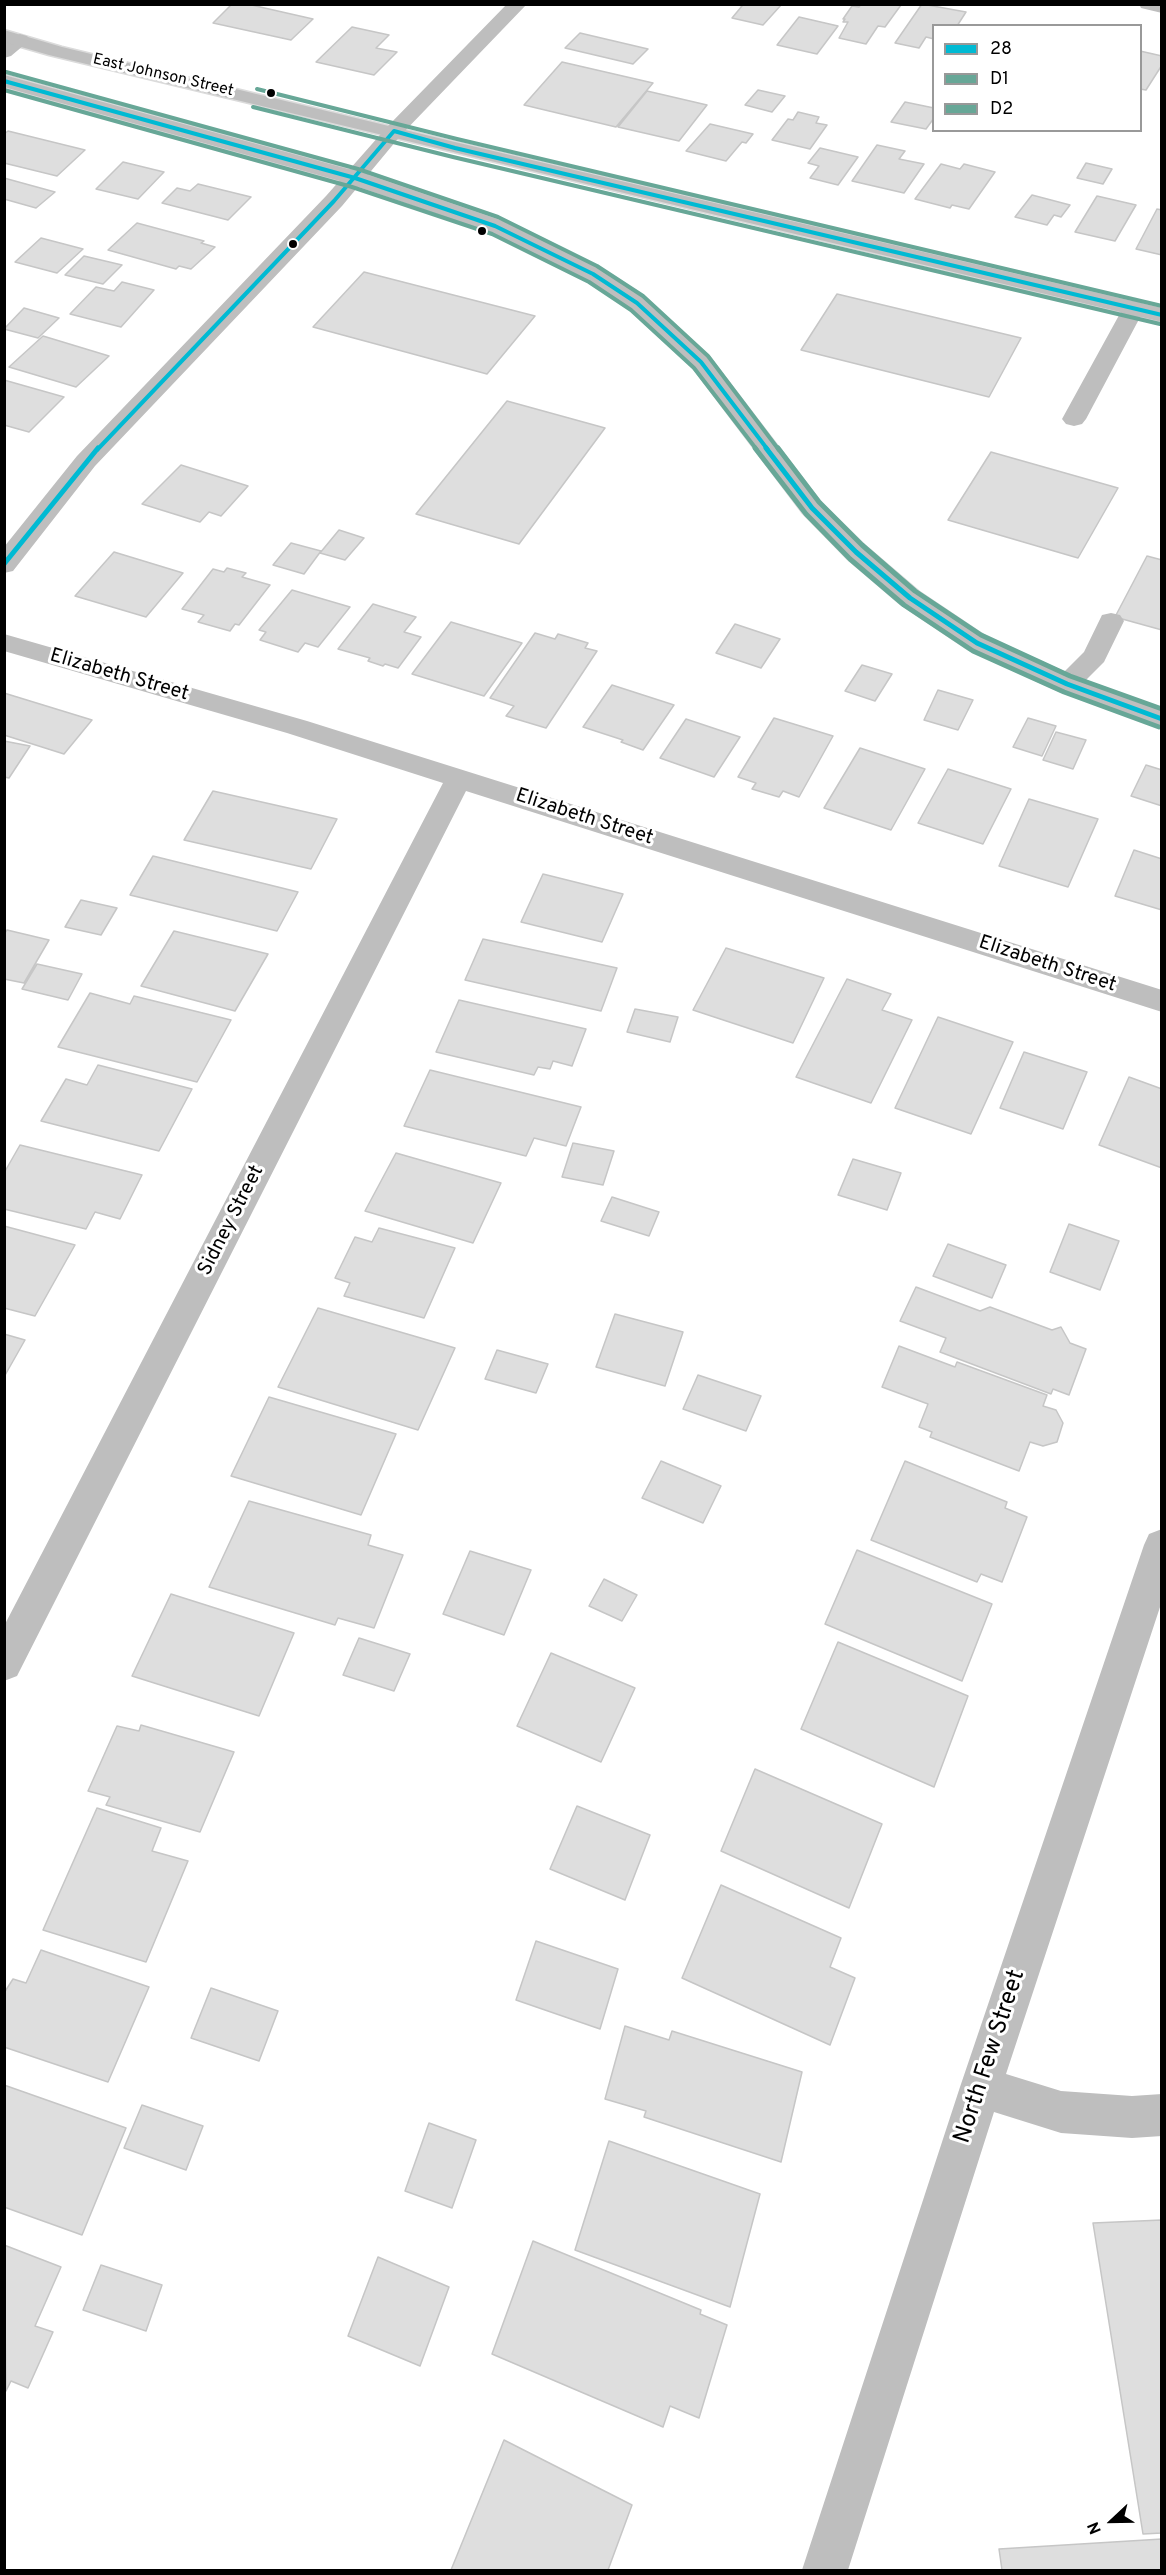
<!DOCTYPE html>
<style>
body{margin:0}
#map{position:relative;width:1166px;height:2575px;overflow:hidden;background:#fff;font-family:Overpass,sans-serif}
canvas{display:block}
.frame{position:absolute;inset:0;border:6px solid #000;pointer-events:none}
.legend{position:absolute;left:932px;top:24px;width:210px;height:108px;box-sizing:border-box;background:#fff;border:2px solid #999;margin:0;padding:8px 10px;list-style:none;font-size:18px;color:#000}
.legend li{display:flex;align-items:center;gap:12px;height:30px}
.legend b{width:30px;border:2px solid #999}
.north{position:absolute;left:1082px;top:2491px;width:60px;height:60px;-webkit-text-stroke:4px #fff;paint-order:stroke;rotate:248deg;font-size:16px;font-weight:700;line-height:24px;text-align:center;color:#000}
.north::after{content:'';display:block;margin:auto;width:21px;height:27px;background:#000;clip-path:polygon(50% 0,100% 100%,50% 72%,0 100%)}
</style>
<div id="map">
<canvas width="1166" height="2575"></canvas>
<div class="frame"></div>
<ul class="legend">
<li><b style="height:8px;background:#00bad3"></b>28</li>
<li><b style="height:8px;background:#67a797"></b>D1</li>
<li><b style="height:8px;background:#67a797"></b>D2</li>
</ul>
<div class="north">N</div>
</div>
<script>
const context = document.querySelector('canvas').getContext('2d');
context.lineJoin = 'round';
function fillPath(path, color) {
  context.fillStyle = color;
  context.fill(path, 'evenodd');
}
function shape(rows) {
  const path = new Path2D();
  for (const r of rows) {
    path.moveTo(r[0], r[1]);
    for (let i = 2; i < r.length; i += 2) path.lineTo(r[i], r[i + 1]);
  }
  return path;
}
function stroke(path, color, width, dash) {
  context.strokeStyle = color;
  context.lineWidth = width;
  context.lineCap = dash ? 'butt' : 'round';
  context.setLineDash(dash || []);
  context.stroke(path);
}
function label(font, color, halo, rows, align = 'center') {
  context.font = font + ' Overpass,sans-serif';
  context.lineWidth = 6;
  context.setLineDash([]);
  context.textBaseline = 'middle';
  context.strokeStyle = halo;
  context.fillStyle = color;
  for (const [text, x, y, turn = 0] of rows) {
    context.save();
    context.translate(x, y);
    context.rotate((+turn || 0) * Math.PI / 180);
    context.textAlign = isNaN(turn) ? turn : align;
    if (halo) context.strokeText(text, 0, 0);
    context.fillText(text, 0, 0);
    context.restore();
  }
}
const building = shape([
 [232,4,247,4,313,19,291,40,213,23,232,4],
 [782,4,763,25,732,18,742,6,736,4,782,4],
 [861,4,901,5,885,27,878,26,866,44,839,38,848,22,843,22,845,19,843,19,852,6,859,7,861,4],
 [922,4,966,12,957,26,934,26,934,39,926,37,919,48,895,43,922,4],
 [799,17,838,26,817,54,777,45,799,17],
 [352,27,389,35,376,48,397,52,374,75,316,62,352,27],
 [580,33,648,49,633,64,565,48,580,33],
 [1140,51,1162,56,1162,65,1146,90,1140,89,1140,51],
 [562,62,653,83,616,127,524,105,562,62],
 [758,90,785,96,772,112,745,105,758,90],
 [647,91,707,105,679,141,618,127,647,91],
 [905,102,934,108,934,118,926,129,891,122,905,102],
 [798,112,819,117,816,123,827,125,810,149,772,140,788,119,793,120,798,112],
 [710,124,753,134,746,143,742,142,726,161,686,151,710,124],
 [8,131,85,150,57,176,4,163,4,134,8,131],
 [877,145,905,151,899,159,924,164,904,193,852,181,877,145],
 [820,148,858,157,838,185,810,178,819,166,808,163,820,148],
 [123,162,164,172,138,199,96,189,123,162],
 [1086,163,1112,169,1103,184,1077,178,1086,163],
 [941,164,960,169,964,164,995,172,969,209,952,205,950,208,915,199,941,164],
 [4,178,55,192,36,208,4,199,4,178],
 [198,184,251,197,228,220,162,203,177,188,190,191,198,184],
 [1032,195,1070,205,1061,217,1054,215,1047,225,1015,217,1032,195],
 [1097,196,1136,205,1115,241,1075,232,1097,196],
 [1157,209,1162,210,1162,255,1136,249,1157,209],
 [137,223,204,241,201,243,215,247,191,269,179,266,176,269,108,250,137,223],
 [41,238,83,249,57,273,15,262,41,238],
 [84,256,122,265,103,284,65,275,84,256],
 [364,272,535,316,487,374,313,327,364,272],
 [122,282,154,290,121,327,70,314,96,287,114,291,122,282],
 [837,294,1021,338,989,397,801,350,837,294],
 [24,308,59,318,38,338,4,329,24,308],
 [43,336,109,356,76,387,9,367,43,336],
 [4,380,64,397,29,432,4,425,4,380],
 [507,401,605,428,519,544,416,514,507,401],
 [991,452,1118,488,1078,558,948,520,991,452],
 [181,465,248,486,221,516,209,512,200,522,142,504,181,465],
 [339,530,364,538,345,560,320,553,339,530],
 [291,543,321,551,304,574,273,565,291,543],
 [114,552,183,573,146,617,75,596,114,552],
 [1147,556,1162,560,1162,630,1115,617,1147,556],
 [227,568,246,573,242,577,270,585,239,625,235,624,230,631,198,622,204,615,182,609,213,569,224,572,227,568],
 [292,590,350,607,318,647,305,643,298,652,260,640,266,632,259,630,292,590],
 [373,604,416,617,404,632,421,637,398,668,385,664,383,666,368,661,370,658,338,649,373,604],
 [451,622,522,643,484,696,412,674,451,622],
 [735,624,780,639,761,668,716,653,735,624],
 [535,633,555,639,558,634,588,643,585,648,597,651,546,728,506,716,514,706,490,698,535,633],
 [862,665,892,674,875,701,845,691,862,665],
 [612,685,674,705,643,750,621,742,623,740,583,727,612,685],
 [938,690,973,700,958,730,924,720,938,690],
 [4,693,92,720,64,754,4,735,4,693],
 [774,718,833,736,799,797,783,791,779,797,752,789,756,783,738,777,774,718],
 [1028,718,1056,726,1042,756,1013,747,1028,718],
 [686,719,740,737,714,777,660,758,686,719],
 [1056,732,1086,740,1073,769,1043,760,1056,732],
 [4,741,30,746,9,778,4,777,4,741],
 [860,748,925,769,891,830,824,808,860,748],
 [1146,765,1162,770,1162,806,1131,796,1146,765],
 [948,769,1011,789,983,844,918,823,948,769],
 [213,791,337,819,311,869,184,840,213,791],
 [1029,799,1098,819,1068,887,999,866,1029,799],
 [1134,850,1162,859,1162,910,1115,896,1134,850],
 [153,856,298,892,277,931,130,895,153,856],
 [543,874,623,894,602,942,521,922,543,874],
 [81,900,117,908,101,935,65,927,81,900],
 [7,930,49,940,24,983,4,979,4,934,7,930],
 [174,931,268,954,235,1011,141,986,174,931],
 [483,939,617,968,601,1011,465,980,483,939],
 [726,948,824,978,793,1043,693,1010,726,948],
 [37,964,82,974,68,1000,22,989,37,964],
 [847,979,891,994,882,1010,912,1020,871,1103,796,1077,847,979],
 [90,993,130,1004,134,996,231,1020,197,1082,58,1047,90,993],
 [459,1000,586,1029,572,1066,553,1061,550,1069,538,1067,534,1075,436,1052,459,1000],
 [635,1009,678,1017,670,1042,627,1032,635,1009],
 [938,1017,1013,1042,971,1134,895,1108,938,1017],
 [1024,1052,1087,1072,1063,1129,1000,1108,1024,1052],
 [98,1065,192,1089,159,1151,41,1121,66,1079,87,1085,98,1065],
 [430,1070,581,1107,566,1146,534,1138,526,1156,404,1126,430,1070],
 [1129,1077,1162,1089,1162,1168,1099,1145,1129,1077],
 [573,1143,614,1151,603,1185,562,1177,573,1143],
 [20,1145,142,1175,120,1219,95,1212,86,1229,4,1209,4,1173,20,1145],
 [396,1153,501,1183,473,1243,365,1211,396,1153],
 [853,1159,901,1173,887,1210,838,1195,853,1159],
 [612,1197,659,1212,649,1236,601,1221,612,1197],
 [1069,1224,1119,1241,1100,1290,1050,1272,1069,1224],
 [4,1226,75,1245,35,1316,4,1308,4,1226],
 [379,1228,455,1248,424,1318,344,1296,350,1283,335,1278,355,1237,372,1242,379,1228],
 [948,1244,1006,1265,992,1298,933,1276,948,1244],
 [916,1287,980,1311,990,1307,1052,1330,1061,1327,1070,1343,1086,1349,1069,1395,1053,1389,1051,1394,940,1352,946,1338,900,1321,916,1287],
 [318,1308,455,1348,418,1430,278,1387,318,1308],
 [615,1314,683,1332,665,1386,596,1367,615,1314],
 [4,1334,25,1340,4,1377,4,1334],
 [899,1346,955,1367,957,1362,1047,1395,1043,1406,1056,1410,1063,1423,1057,1442,1043,1446,1030,1442,1019,1471,930,1437,932,1432,919,1427,928,1404,882,1387,899,1346],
 [497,1350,548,1364,536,1393,485,1379,497,1350],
 [698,1375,761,1396,746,1431,683,1409,698,1375],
 [269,1397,396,1434,361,1515,231,1476,269,1397],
 [661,1461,721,1486,703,1523,642,1498,661,1461],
 [905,1461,1007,1502,1005,1508,1027,1517,1002,1582,981,1574,977,1582,871,1540,905,1461],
 [249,1501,371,1535,368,1545,403,1555,374,1628,338,1618,335,1625,209,1587,249,1501],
 [857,1550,992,1604,962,1681,825,1624,857,1550],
 [470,1551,531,1570,504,1635,443,1614,470,1551],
 [604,1579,637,1595,622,1621,589,1606,604,1579],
 [171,1594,294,1633,259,1716,132,1676,171,1594],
 [359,1638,410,1654,394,1691,343,1675,359,1638],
 [838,1642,968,1696,934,1787,801,1729,838,1642],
 [551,1653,635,1688,601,1762,517,1726,551,1653],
 [141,1725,234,1752,200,1832,106,1805,110,1797,88,1791,117,1726,139,1731,141,1725],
 [755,1769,882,1824,849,1908,721,1851,755,1769],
 [577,1806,650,1835,625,1900,550,1869,577,1806],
 [97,1808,161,1828,152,1851,188,1861,146,1962,43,1930,97,1808],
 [721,1885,841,1938,830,1967,855,1978,830,2045,682,1978,721,1885],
 [536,1941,618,1969,600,2029,516,2000,536,1941],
 [41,1950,149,1987,108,2082,4,2047,4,1993,13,1979,26,1983,41,1950],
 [211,1988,278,2011,259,2061,191,2038,211,1988],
 [625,2026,669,2040,672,2031,802,2072,781,2162,644,2117,646,2111,605,2099,625,2026],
 [4,2085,126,2128,82,2235,4,2207,4,2085],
 [142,2105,203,2126,186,2170,124,2148,142,2105],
 [429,2123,476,2140,452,2208,405,2191,429,2123],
 [609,2141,760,2194,730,2307,575,2250,609,2141],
 [1162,2220,1162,2533,1143,2534,1093,2223,1162,2220],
 [533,2241,701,2310,700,2314,727,2325,699,2418,670,2406,663,2427,492,2354,533,2241],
 [4,2245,61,2267,35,2326,53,2332,28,2388,11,2381,6,2391,4,2245],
 [378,2257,449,2287,420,2366,348,2336,378,2257],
 [101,2265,162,2285,146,2331,83,2310,101,2265],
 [504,2440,632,2505,608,2570,451,2570,504,2440],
 [1162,2539,1162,2570,1002,2570,999,2549,1162,2539]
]);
fillPath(building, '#dedede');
stroke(building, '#c6c6c6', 1.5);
const major = shape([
 [4,30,62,47,455,142,1162,308,1162,322,49,55,4,42,4,30],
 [4,75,363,173,503,221,601,269,645,298,709,357,821,503,865,546,919,592,986,637,1076,678,1162,709,1162,728,1058,690,968,649,901,604,847,558,803,513,693,367,629,308,585,279,487,231,347,183,4,87,4,75]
]);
stroke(major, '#dbdbdb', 3);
fillPath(shape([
 [507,4,527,4,401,135,342,206,95,466,13,571,4,573,4,547,77,456,326,196,387,127,507,4],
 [1139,4,1162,4,1162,13,1141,8,1139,4],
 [20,34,27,36,30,40,11,56,4,58,4,42,20,34],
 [1134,301,1142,303,1145,308,1086,419,1082,424,1074,426,1066,424,1062,419,1123,308,1126,303,1134,301],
 [1111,613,1120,615,1124,621,1104,662,1076,690,1067,693,1058,690,1054,684,1058,678,1084,652,1102,615,1111,613],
 [4,634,307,721,1162,990,1162,1012,466,791,17,1676,4,1681,4,1626,443,783,287,733,4,651,4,634],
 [1162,1529,1162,1601,1006,2074,1061,2091,1132,2096,1162,2094,1162,2136,1132,2138,1061,2133,994,2112,848,2570,802,2570,960,2087,1144,1545,1149,1534,1162,1529]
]), '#bebebe');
fillPath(major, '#bebebe');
stroke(shape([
 [4,81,355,178,495,226,593,274,637,303,701,362,768,450],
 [97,450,334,201,394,131,455,148,1162,315]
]), '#00bad3', 4);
stroke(shape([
 [766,448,812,508,856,552,910,598,977,643,1067,684,1162,719],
 [4,564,98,448]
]), '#00bad3', 5);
stroke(shape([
 [4,90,352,187,492,234,589,282,631,310,694,368,757,450],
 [253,107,453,157,1160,324]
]), '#67a797', 4);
stroke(shape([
 [755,448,806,514,850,559,904,605,973,651,1064,692,1159,727]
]), '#67a797', 5);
stroke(shape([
 [6,72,358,169,498,217,597,266,643,296,708,356,779,450],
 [257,89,457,139,1162,306]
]), '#67a797', 4);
stroke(shape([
 [778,448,819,502,862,545,915,591,981,635,1070,676,1162,709]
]), '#67a797', 5);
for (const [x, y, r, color] of [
 [271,93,5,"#000"],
 [482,231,5,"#000"],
 [293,244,5,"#000"]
]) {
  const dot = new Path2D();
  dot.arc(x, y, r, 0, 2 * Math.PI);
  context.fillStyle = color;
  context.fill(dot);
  stroke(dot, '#fff', 2);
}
label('16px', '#000', '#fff', [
 ["East Johnson Street",163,76,13]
]);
label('20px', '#000', '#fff', [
 ["Elizabeth Street",119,676,16],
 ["Elizabeth Street",584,818,18],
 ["Elizabeth Street",1047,965,18],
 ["Sidney Street",232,1221,-63]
]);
label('24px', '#000', '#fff', [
 ["North Few Street",991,2057,-72]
]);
</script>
